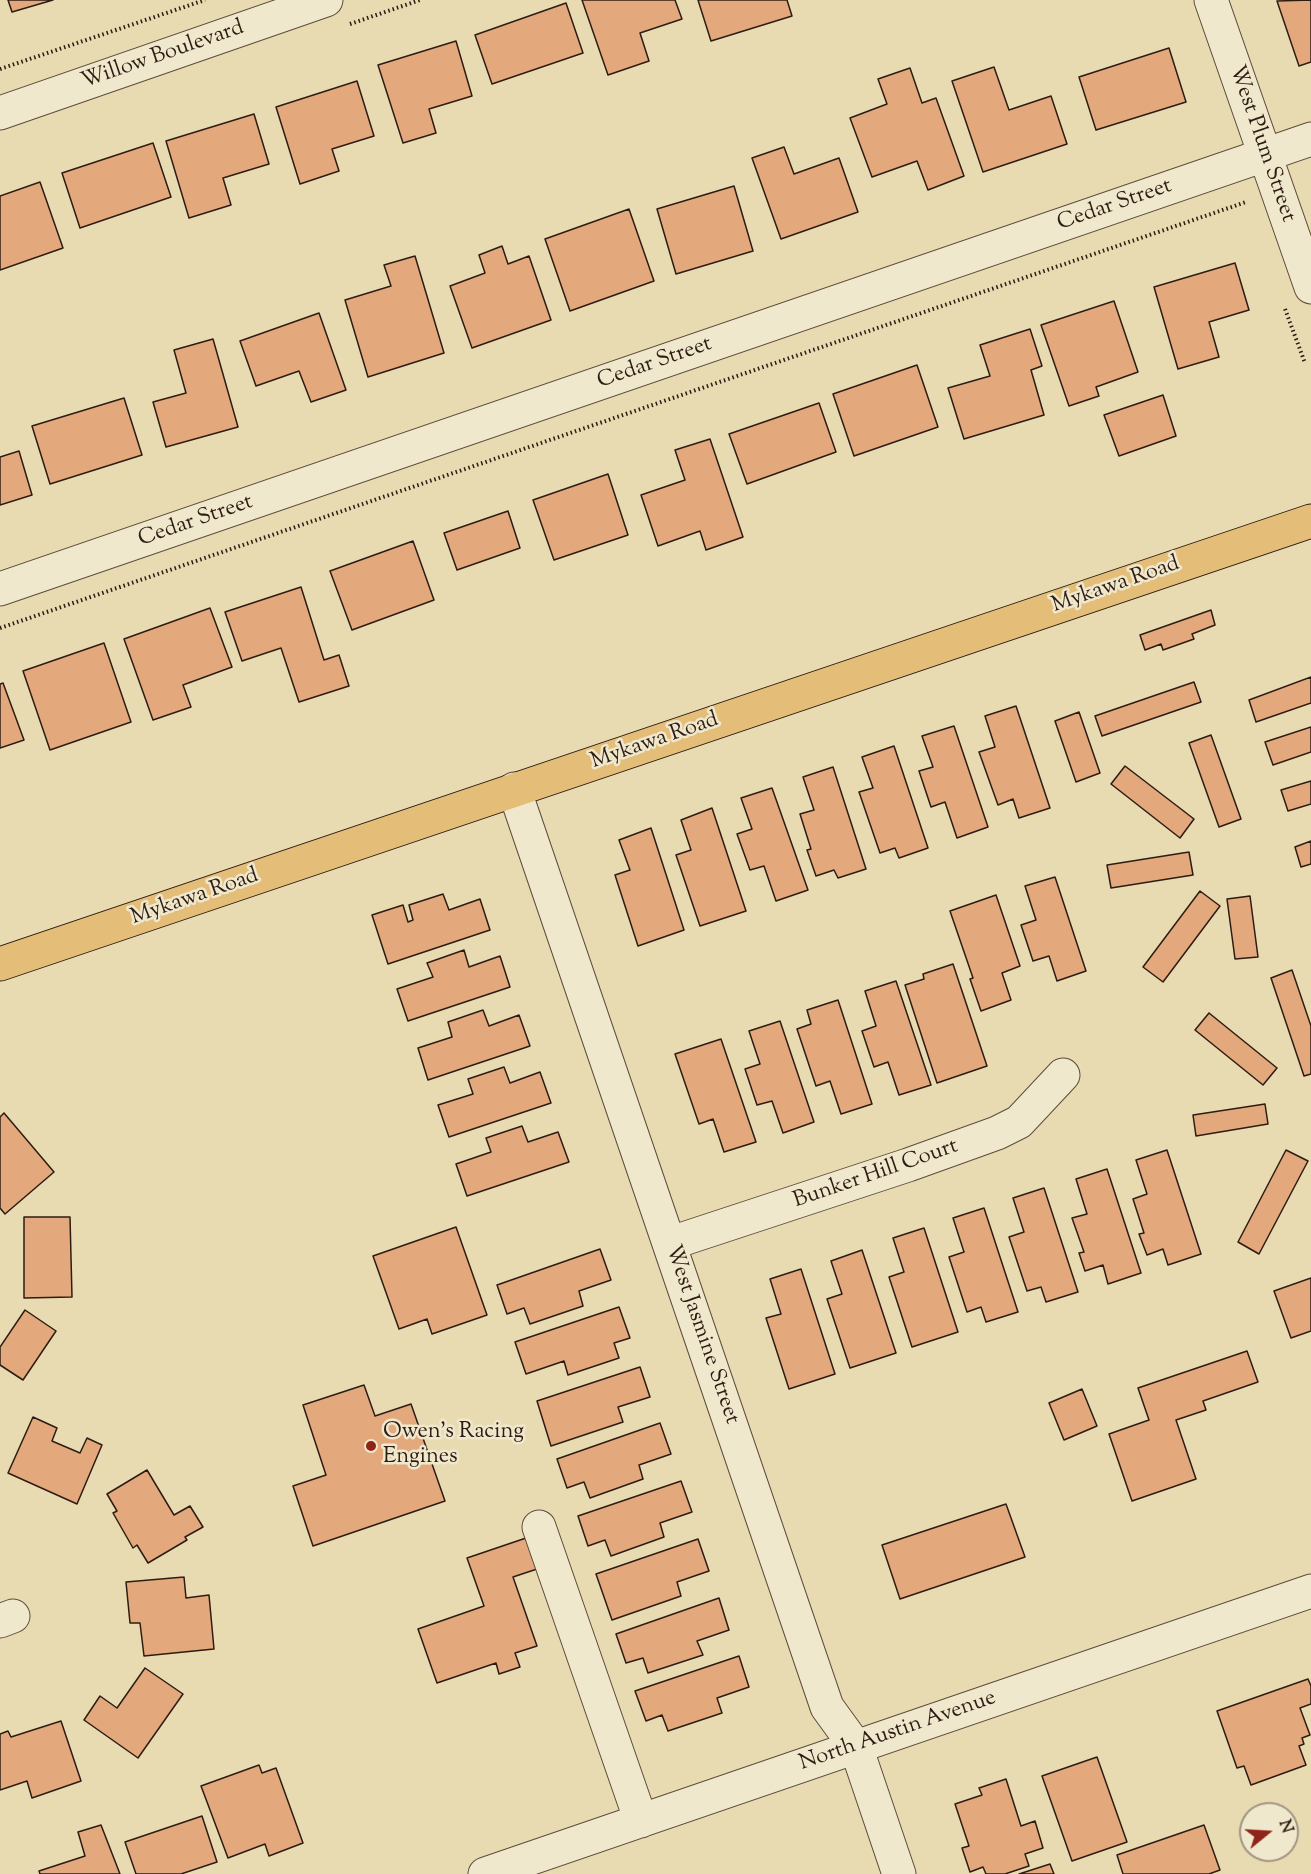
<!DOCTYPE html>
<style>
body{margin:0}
#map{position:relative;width:1311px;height:1874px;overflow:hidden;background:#e8dbb2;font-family:"Sorts Mill Goudy",serif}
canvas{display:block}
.north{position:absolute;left:1239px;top:1802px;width:60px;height:60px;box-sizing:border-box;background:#f0e8cd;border:2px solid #a29683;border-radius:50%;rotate:72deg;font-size:16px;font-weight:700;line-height:24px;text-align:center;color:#2d1c13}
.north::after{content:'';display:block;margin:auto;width:21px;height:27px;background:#8f2418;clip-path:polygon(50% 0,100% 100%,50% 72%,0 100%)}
</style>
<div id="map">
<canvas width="1311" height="1874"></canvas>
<div class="north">N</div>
</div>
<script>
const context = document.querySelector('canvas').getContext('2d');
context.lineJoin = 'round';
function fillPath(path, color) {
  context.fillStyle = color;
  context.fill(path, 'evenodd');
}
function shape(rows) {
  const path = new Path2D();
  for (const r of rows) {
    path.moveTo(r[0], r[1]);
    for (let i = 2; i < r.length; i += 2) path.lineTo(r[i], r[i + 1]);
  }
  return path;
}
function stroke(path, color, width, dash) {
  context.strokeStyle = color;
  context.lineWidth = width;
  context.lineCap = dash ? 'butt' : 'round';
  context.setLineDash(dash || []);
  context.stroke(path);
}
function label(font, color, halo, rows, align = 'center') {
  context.font = font + ' "Sorts Mill Goudy",serif';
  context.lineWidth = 5;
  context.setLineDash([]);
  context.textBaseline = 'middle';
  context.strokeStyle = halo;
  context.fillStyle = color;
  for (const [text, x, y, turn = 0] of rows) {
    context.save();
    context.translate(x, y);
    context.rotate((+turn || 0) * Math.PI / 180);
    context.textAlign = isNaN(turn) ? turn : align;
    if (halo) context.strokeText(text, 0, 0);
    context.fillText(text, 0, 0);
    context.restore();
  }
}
const building = shape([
 [8,0,53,0,12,12,8,0],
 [582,0,675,0,682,19,640,33,649,61,608,75,582,0],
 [698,0,787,0,792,16,711,41,698,0],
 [1311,0,1311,62,1299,66,1277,1,1311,0],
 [566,3,583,53,492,84,475,35,566,3],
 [456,41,472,96,429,109,436,133,403,143,378,65,456,41],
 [1169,48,1186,102,1096,130,1079,77,1169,48],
 [994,67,1009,110,1051,96,1067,144,983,172,952,81,994,67],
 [910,68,922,103,936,98,964,176,928,190,917,161,872,177,850,118,887,104,878,79,910,68],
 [357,81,374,136,332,149,339,171,300,184,276,107,357,81],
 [254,114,269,164,223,178,231,205,189,218,166,141,254,114],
 [153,143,171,197,80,228,62,173,153,143],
 [784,147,794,174,839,158,858,212,781,239,752,158,784,147],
 [40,182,63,248,0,270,0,196,40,182],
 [734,186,753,251,676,274,657,209,734,186],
 [629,209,654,281,570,311,545,239,629,209],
 [502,246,508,264,529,256,551,320,472,348,450,286,485,273,479,255,502,246],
 [415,256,444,353,368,377,345,300,391,286,384,265,415,256],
 [1235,263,1249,310,1209,322,1219,357,1178,369,1154,287,1235,263],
 [1114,301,1138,372,1096,387,1099,396,1069,406,1041,325,1114,301],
 [319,313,346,390,311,402,299,371,256,386,240,341,319,313],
 [1030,329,1042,366,1031,370,1044,415,964,439,948,388,990,376,980,345,1030,329],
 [213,339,238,427,166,447,153,402,186,393,174,350,213,339],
 [917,365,938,427,854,456,833,394,917,365],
 [1163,395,1176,436,1119,456,1104,415,1163,395],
 [124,398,142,455,50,484,32,426,124,398],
 [819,403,836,452,747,484,729,434,819,403],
 [710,439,743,537,706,550,700,531,658,546,641,495,685,480,675,450,710,439],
 [19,451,32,495,0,505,0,457,19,451],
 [608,474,628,535,554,560,533,500,608,474],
 [508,511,520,548,457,570,444,533,508,511],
 [413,541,434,600,352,630,330,571,413,541],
 [301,587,324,660,339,655,349,686,299,702,281,648,242,661,225,612,301,587],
 [210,608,232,667,183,685,191,707,153,720,124,639,210,608],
 [1211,610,1215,625,1192,634,1194,639,1163,650,1161,644,1145,650,1140,635,1211,610],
 [104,643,131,722,50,750,23,671,104,643],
 [1311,677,1311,703,1256,722,1249,700,1311,677],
 [1194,682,1201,702,1102,736,1095,716,1194,682],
 [3,683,24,740,0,748,0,684,3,683],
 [1016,706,1050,808,1019,818,1013,799,998,805,979,752,995,747,985,716,1016,706],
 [1079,712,1100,773,1076,782,1055,721,1079,712],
 [954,726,988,827,957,838,945,802,931,807,919,771,933,767,922,736,954,726],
 [1311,727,1311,752,1273,765,1265,742,1311,727],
 [1211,735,1241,819,1219,827,1189,743,1211,735],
 [894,746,928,848,899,858,895,848,880,853,859,792,873,788,862,757,894,746],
 [1125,766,1194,819,1180,838,1111,784,1125,766],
 [833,767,866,869,838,878,834,870,816,876,807,850,811,849,800,814,814,810,803,777,833,767],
 [1311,781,1311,804,1288,811,1281,790,1311,781],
 [772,788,808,890,776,901,764,866,750,870,737,834,752,829,741,798,772,788],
 [712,808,746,911,700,926,676,855,691,850,681,820,712,808],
 [651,828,684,930,638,946,615,875,630,870,619,840,651,828],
 [1311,841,1311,864,1301,867,1295,847,1311,841],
 [1189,852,1193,875,1111,888,1107,865,1189,852],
 [1055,877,1086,971,1057,981,1049,956,1033,961,1021,925,1036,920,1025,886,1055,877],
 [1200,891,1220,906,1163,982,1143,967,1200,891],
 [443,894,449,910,480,899,490,930,388,964,372,915,403,905,408,922,413,920,409,905,443,894],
 [996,895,1020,966,1002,973,1011,1000,981,1011,970,979,973,978,950,911,996,895],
 [1250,896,1258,957,1235,959,1227,899,1250,896],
 [464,950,469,967,500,956,510,987,408,1021,397,989,433,977,427,963,464,950],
 [953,964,987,1066,937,1083,905,985,924,979,923,974,953,964],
 [1292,970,1311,1026,1311,1074,1304,1076,1271,978,1292,970],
 [896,981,931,1085,899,1095,888,1062,874,1067,862,1031,876,1026,865,991,896,981],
 [838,1000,872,1104,841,1114,830,1081,816,1086,797,1029,811,1024,807,1010,838,1000],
 [483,1010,489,1026,519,1015,530,1046,428,1080,418,1048,452,1037,448,1022,483,1010],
 [1209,1013,1277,1068,1263,1085,1195,1030,1209,1013],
 [780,1021,814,1122,783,1133,772,1101,757,1105,745,1069,760,1064,749,1031,780,1021],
 [721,1039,756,1142,724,1152,713,1119,699,1124,675,1054,721,1039],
 [504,1067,510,1083,540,1072,551,1103,449,1137,438,1105,473,1094,468,1079,504,1067],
 [1265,1104,1268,1124,1196,1136,1193,1115,1265,1104],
 [4,1113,54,1172,5,1214,0,1208,0,1117,4,1113],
 [522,1126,528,1142,558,1132,569,1162,467,1196,456,1164,491,1152,486,1138,522,1126],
 [1167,1150,1201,1254,1168,1265,1163,1249,1147,1255,1139,1234,1144,1233,1133,1199,1147,1194,1136,1160,1167,1150],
 [1286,1150,1308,1161,1259,1254,1238,1242,1286,1150],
 [1107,1169,1141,1273,1108,1284,1103,1265,1085,1271,1079,1253,1084,1252,1072,1218,1087,1214,1076,1179,1107,1169],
 [1044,1188,1078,1292,1046,1302,1041,1287,1027,1291,1009,1237,1024,1232,1013,1198,1044,1188],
 [984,1208,1018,1312,986,1322,981,1307,967,1312,949,1257,964,1252,953,1218,984,1208],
 [24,1217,70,1217,72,1297,24,1298,24,1217],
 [456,1227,487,1315,432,1334,427,1319,399,1329,373,1256,456,1227],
 [924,1228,958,1332,912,1347,889,1277,904,1272,893,1238,924,1228],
 [600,1249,611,1280,579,1291,583,1306,530,1324,524,1308,507,1314,497,1285,600,1249],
 [862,1250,896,1353,850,1368,827,1299,842,1294,831,1261,862,1250],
 [801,1269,835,1374,789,1389,766,1318,781,1314,770,1279,801,1269],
 [1311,1278,1311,1331,1291,1338,1274,1291,1311,1278],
 [619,1307,630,1338,614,1343,619,1358,568,1375,564,1361,526,1374,515,1342,619,1307],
 [25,1310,56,1331,23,1380,0,1365,0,1347,25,1310],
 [1247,1351,1258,1382,1203,1401,1206,1410,1176,1420,1196,1479,1132,1501,1109,1434,1149,1420,1138,1388,1247,1351],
 [640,1367,650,1397,618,1407,623,1422,551,1446,537,1401,640,1367],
 [364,1385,375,1416,411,1404,445,1501,313,1546,293,1486,326,1475,303,1405,364,1385],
 [1082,1389,1097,1426,1064,1440,1049,1403,1082,1389],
 [33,1417,57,1428,52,1441,80,1453,87,1438,102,1445,77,1504,8,1473,33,1417],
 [660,1423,671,1454,639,1465,643,1479,590,1498,584,1482,567,1488,557,1459,660,1423],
 [147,1470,174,1515,190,1506,203,1527,185,1537,187,1540,148,1563,137,1545,133,1548,113,1513,117,1511,107,1494,147,1470],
 [681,1481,692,1512,660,1523,664,1537,611,1556,605,1540,588,1546,578,1516,681,1481],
 [1006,1504,1025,1557,900,1599,882,1545,1006,1504],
 [526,1538,537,1569,513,1577,537,1646,515,1653,520,1667,499,1674,496,1663,437,1683,418,1629,484,1606,467,1558,526,1538],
 [698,1539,709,1571,677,1582,681,1596,612,1620,596,1574,698,1539],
 [184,1577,186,1598,209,1595,214,1649,144,1656,140,1623,130,1623,126,1582,184,1577],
 [719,1598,729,1630,697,1641,703,1655,648,1673,643,1658,626,1663,616,1634,719,1598],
 [739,1656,749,1687,717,1698,722,1713,668,1731,662,1715,646,1721,635,1691,739,1656],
 [145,1668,183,1694,138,1758,84,1720,100,1696,117,1708,145,1668],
 [1308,1679,1311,1686,1311,1704,1300,1708,1310,1735,1302,1738,1304,1744,1299,1746,1306,1765,1251,1785,1244,1766,1237,1768,1217,1711,1308,1679],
 [61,1721,81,1781,32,1798,27,1781,0,1790,0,1734,8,1731,11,1737,61,1721],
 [1097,1757,1127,1842,1072,1861,1042,1776,1097,1757],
 [259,1765,262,1773,276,1768,303,1843,269,1856,265,1844,228,1858,201,1786,259,1765],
 [1006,1779,1021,1826,1035,1821,1043,1848,1025,1854,1029,1866,1005,1874,986,1874,983,1867,970,1872,962,1848,969,1846,955,1804,982,1795,979,1788,1006,1779],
 [202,1816,217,1862,181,1874,136,1874,125,1842,202,1816],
 [101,1825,120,1874,40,1874,39,1871,85,1856,78,1832,101,1825],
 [1204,1825,1220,1870,1209,1874,1123,1874,1117,1855,1204,1825],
 [1050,1864,1054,1874,1019,1874,1050,1864]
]);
fillPath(building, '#e3a87b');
stroke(building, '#2d1c13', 1.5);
const minor = shape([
 [1211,0,1311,287],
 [0,113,326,0],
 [0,589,1311,139],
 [514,789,827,1707,856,1747,899,1874],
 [671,1243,908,1165,997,1133,1019,1122,1063,1075],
 [539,1527,641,1821],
 [0,1621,13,1616],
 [485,1874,1311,1591]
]);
const major = shape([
 [0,964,1311,521]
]);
stroke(minor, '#5c4c3b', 35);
stroke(major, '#2d1c13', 35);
stroke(shape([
 [350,24,420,0],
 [0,69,205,0],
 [1285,309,1305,363],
 [0,628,1246,202]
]), '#2d1c13', 4, [1.5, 3]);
stroke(minor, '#f0e8cd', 33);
stroke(major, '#e4be79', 33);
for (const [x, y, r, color] of [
 [371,1446,6,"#8f2418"]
]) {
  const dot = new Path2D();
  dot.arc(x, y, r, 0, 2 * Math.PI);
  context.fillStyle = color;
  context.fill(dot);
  stroke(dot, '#f0e8cd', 2);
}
label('22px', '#2d1c13', '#f0e8cd', [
 ["Willow Boulevard",163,56,-19],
 ["West Plum Street",1261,144,71],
 ["Cedar Street",1115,206,-19],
 ["Cedar Street",655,364,-19],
 ["Cedar Street",196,522,-19],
 ["Mykawa Road",1116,586,-19],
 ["Mykawa Road",655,742,-19],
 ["Mykawa Road",195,898,-19],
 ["Bunker Hill Court",876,1175,-19],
 ["West Jasmine Street",701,1335,71],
 ["North Austin Avenue",898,1732,-19]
]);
label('22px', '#2d1c13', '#f0e8cd', [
 ["Owen's Racing",383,1433],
 ["Engines",383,1458]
], 'left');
</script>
